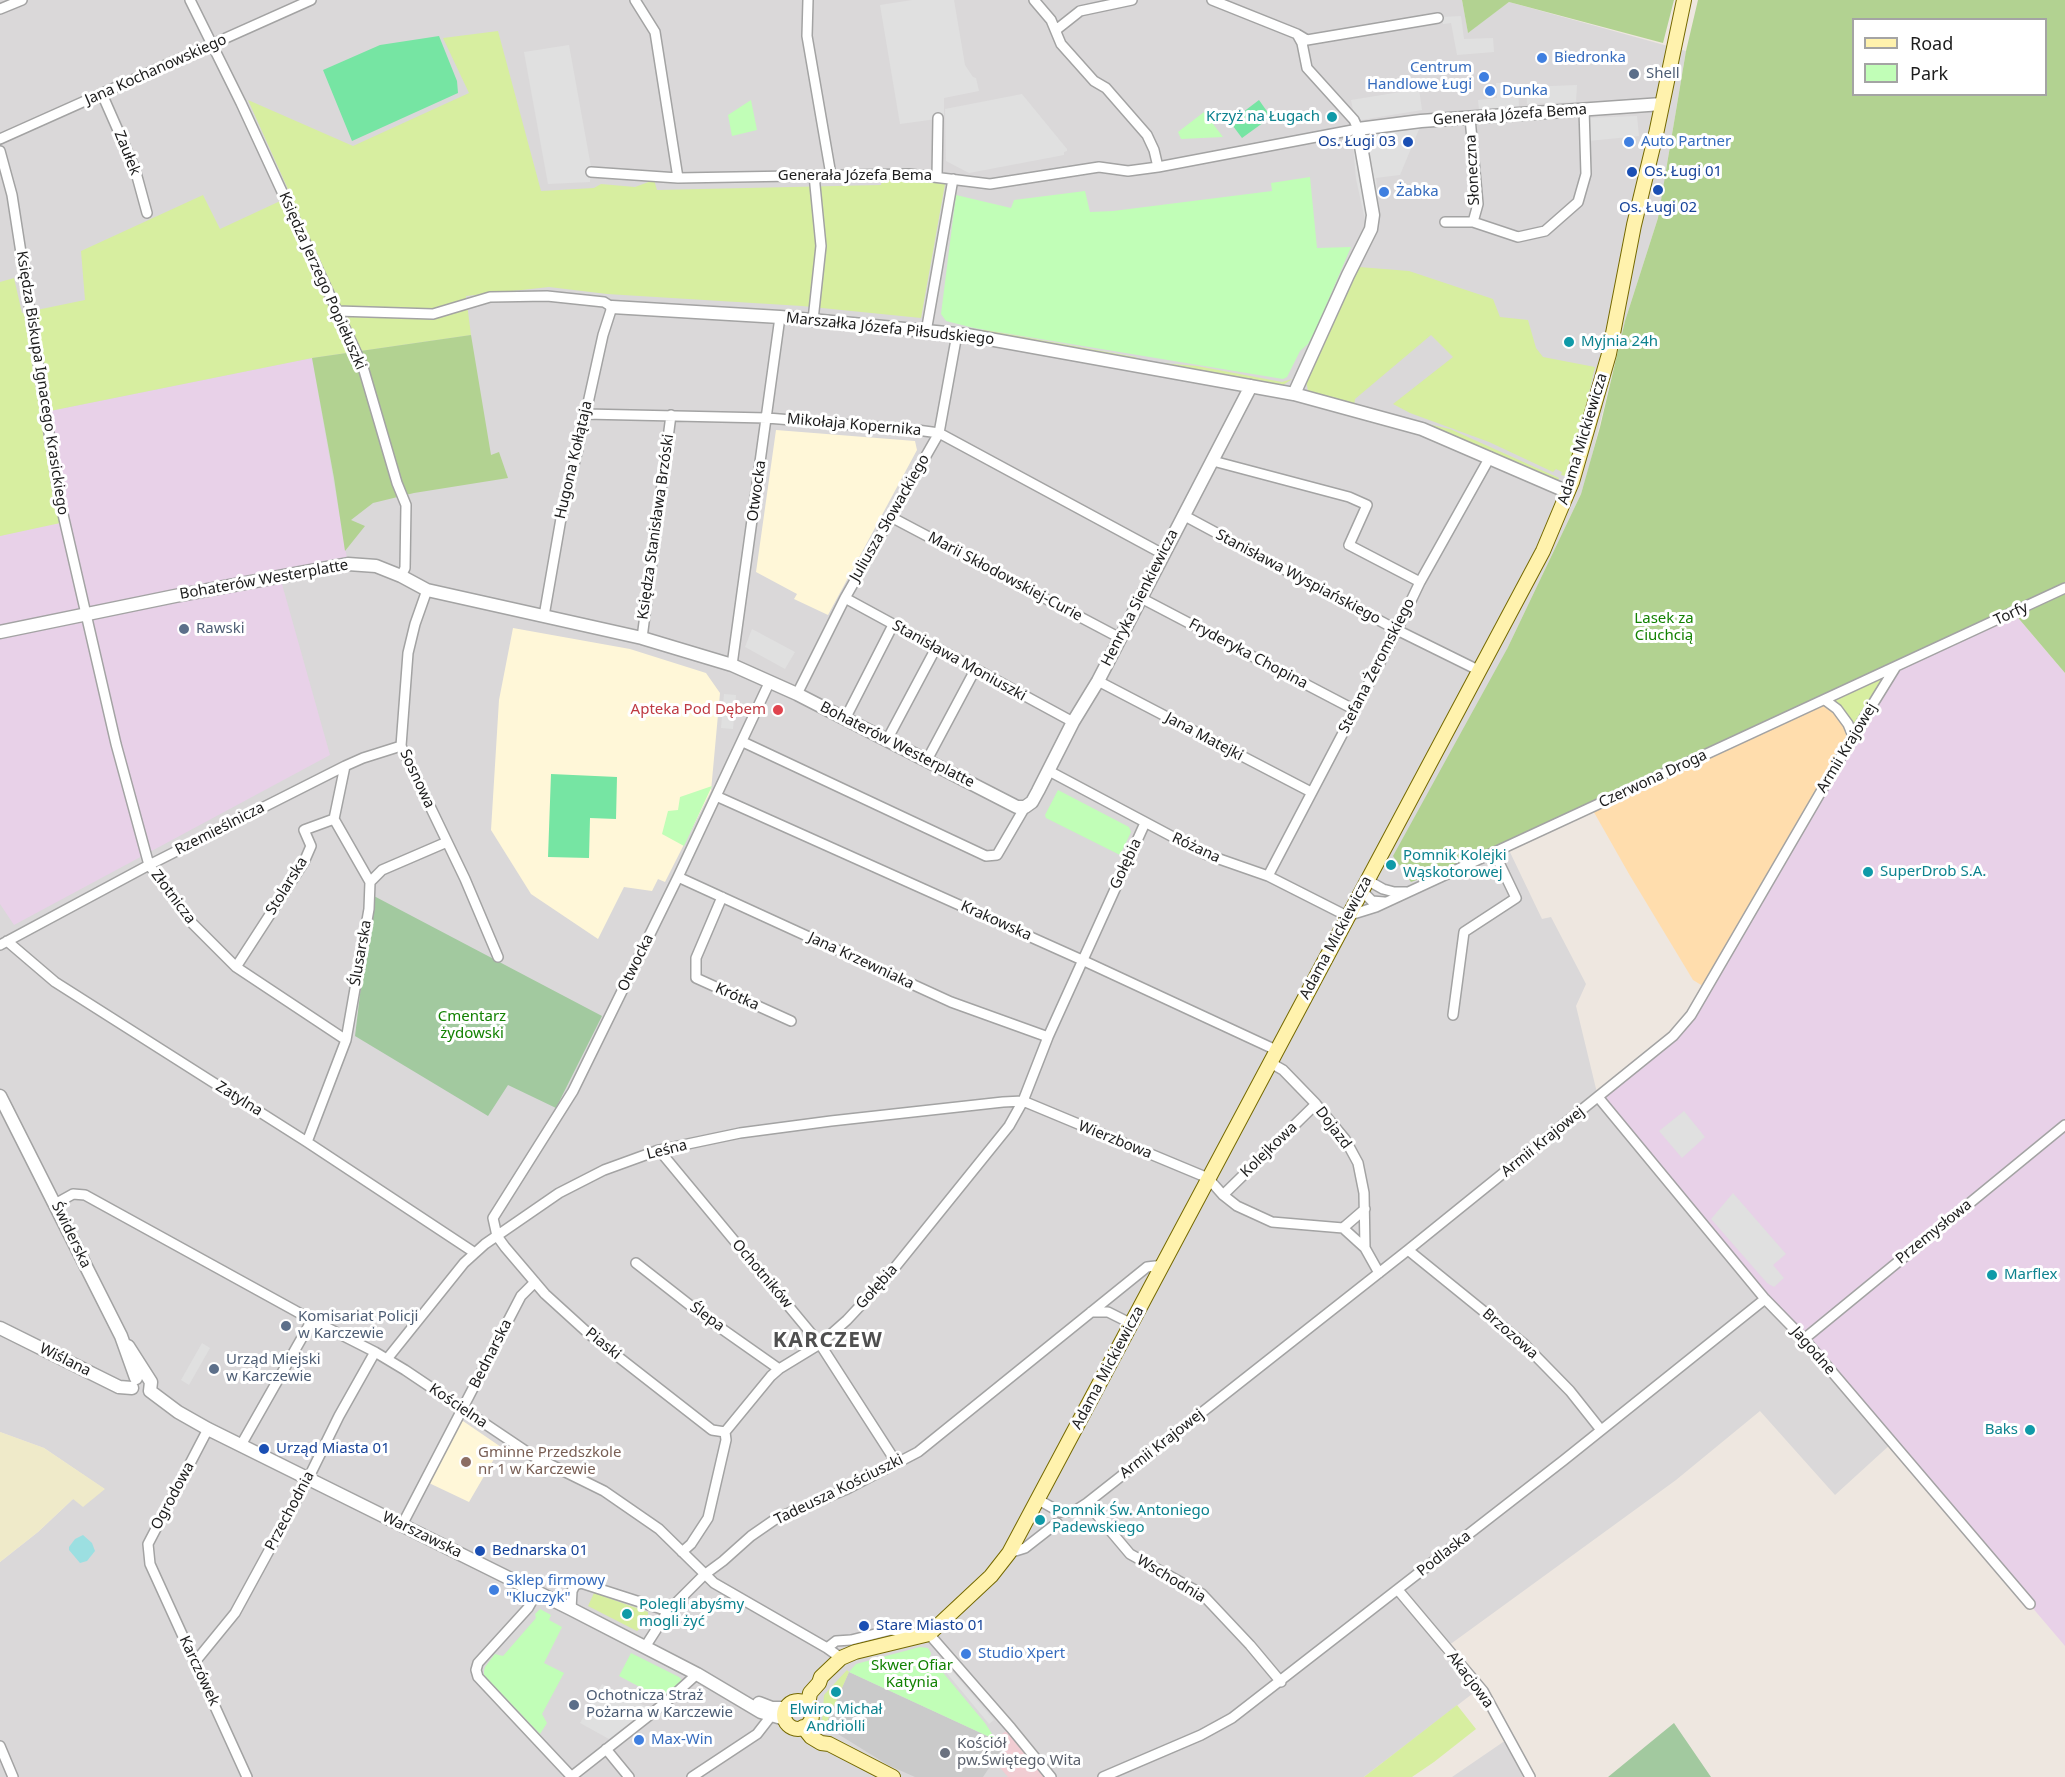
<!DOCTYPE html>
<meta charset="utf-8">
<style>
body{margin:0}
#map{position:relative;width:2065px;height:1777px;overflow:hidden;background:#eee7e0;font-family:"Noto Sans",sans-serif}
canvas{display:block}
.legend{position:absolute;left:1852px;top:18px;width:195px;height:78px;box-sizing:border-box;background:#fff;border:2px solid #a4a4a4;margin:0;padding:8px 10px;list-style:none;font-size:18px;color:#1c1c1c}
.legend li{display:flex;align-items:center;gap:12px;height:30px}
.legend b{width:30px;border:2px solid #a4a4a4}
</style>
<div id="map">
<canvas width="2065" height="1777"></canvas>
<ul class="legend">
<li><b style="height:8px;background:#fff2ad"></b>Road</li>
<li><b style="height:16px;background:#c1feb7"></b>Park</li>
</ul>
</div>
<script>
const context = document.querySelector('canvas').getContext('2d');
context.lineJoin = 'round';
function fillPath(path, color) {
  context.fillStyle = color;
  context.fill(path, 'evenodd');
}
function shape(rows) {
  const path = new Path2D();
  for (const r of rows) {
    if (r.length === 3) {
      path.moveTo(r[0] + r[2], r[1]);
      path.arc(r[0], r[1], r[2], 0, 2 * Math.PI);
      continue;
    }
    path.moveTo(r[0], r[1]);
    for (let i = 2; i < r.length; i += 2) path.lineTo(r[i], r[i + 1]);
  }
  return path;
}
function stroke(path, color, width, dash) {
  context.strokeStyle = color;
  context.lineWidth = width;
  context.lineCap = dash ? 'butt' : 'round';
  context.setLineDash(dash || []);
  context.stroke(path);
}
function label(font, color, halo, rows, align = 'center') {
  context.font = font + ' "Noto Sans",sans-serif';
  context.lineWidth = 6;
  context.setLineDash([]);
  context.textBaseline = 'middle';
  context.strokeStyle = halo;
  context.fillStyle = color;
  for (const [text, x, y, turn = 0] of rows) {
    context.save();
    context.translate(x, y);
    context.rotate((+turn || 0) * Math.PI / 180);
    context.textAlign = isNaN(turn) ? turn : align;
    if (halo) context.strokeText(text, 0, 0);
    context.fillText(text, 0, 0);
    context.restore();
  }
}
fillPath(shape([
 [0,0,1462,0,1468,32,1509,2,1686,51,1658,218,1625,321,1591,460,1581,494,1507,649,1507,846,1542,919,1551,917,1586,984,1576,1006,1598,1097,1892,1443,1835,1495,1760,1411,1676,1480,1441,1651,1476,1691,1364,1777,0,1777,0,1562,38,1532,73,1499,104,1489,44,1448,0,1432],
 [1509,1738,1528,1772,1522,1777,1452,1777]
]), '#dad8d9');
fillPath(shape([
 [1011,1728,1046,1777,1008,1777,996,1763,1005,1751,997,1737]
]), '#f1cdd3');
fillPath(shape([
 [312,358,348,564,280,577,330,755,14,925,0,904,0,536,64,521,45,412],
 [2014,613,2065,673,2065,1646,1598,1097,1691,1015,1895,668]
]), '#e8d1e8');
fillPath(shape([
 [776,430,915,441,917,450,828,615,794,599,797,594,756,572],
 [513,628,630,649,706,673,720,693,711,791,665,882,658,879,652,891,624,887,598,939,531,894,491,830,499,700],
 [463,1421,501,1447,469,1502,429,1483,458,1423]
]), '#fff7d8');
fillPath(shape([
 [849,1672,996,1740,1001,1750,983,1777,915,1777,888,1765,825,1726]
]), '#cacaca');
fillPath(shape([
 [0,1432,44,1448,105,1489,83,1507,73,1499,38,1532,0,1562]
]), '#efeac9');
fillPath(shape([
 [498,31,541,191,594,188,601,184,635,187,654,180,657,190,881,185,882,178,912,178,945,184,921,318,802,306,607,294,549,287,466,296,471,335,312,358,45,412,65,522,0,536,0,282,14,278,22,313,85,300,81,251,203,195,220,229,291,196,248,100,353,146,469,93,443,38],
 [1359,267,1409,271,1493,299,1500,317,1528,320,1536,348,1543,357,1595,367,1580,431,1568,473,1565,476,1561,475,1562,472,1556,469,1553,472,1489,442,1410,413,1393,404,1453,357,1431,335,1355,399,1354,406,1314,394,1308,391,1306,380],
 [971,330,985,330,1135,357,1149,362,1197,366,1282,382,1292,379,1283,385,1260,381,1259,383,1237,379,1234,376,1195,369,1191,371,1144,363,1141,360,1102,352,1098,355,1086,350,1042,341,1038,344,1030,342,1027,339,989,332,985,335],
 [1406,419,1450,429,1559,478,1557,483],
 [1895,668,1853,736,1825,700],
 [594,1593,648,1612,648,1622,637,1631,588,1606],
 [847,1670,849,1672,825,1726,822,1722,824,1695],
 [1457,1705,1476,1729,1434,1762,1412,1777,1364,1777]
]), '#d7eea0');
fillPath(shape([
 [1462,0,1674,0,1663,43,1509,2,1468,33],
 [1698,0,2065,0,2065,673,2014,613,1494,852,1411,882,1393,856,1507,649,1581,494,1600,427,1625,321,1658,218,1686,51],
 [1854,20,2046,20,2046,94,1854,94],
 [471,335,491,455,499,452,508,478,414,493,373,503,351,520,365,526,345,551,334,478,312,358]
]), '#b2d291');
fillPath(shape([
 [1825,700,1853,736,1706,988,1693,980,1629,874,1591,807]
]), '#ffddad');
fillPath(shape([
 [372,895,602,1016,556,1108,508,1085,488,1116,355,1036],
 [1674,1723,1711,1777,1608,1777]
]), '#a2c99f');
fillPath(shape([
 [751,100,757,130,732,136,728,115],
 [1204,112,1223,137,1181,139,1178,132],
 [1310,177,1317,248,1351,247,1316,329,1308,344,1300,351,1287,377,1283,379,974,328,946,321,941,314,956,195,1011,208,1014,200,1085,191,1090,212,1113,211,1272,191,1271,183],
 [712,786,684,846,662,834,668,811,678,810,680,797],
 [1058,790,1129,827,1131,832,1120,855,1046,818,1045,815],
 [540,1609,551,1615,549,1620,562,1627,544,1663,564,1673,542,1714,547,1723,540,1734,484,1675,484,1671,485,1667,495,1654,503,1656,536,1618,535,1614],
 [920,1647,928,1648,931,1653,930,1657,985,1723,996,1740,849,1672,856,1664],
 [631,1653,679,1677,681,1679,681,1683,661,1698,654,1698,655,1695,619,1676]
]), '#c1feb7');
fillPath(shape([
 [439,36,457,81,458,93,352,141,323,70,380,45],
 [1259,100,1271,117,1242,138,1230,122],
 [551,774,617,777,616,819,590,818,589,858,548,857]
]), '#76e5a3');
fillPath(shape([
 [912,0,954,0,965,65,973,77,976,78,979,91,944,98,944,118,900,124,880,5],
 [1461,16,1464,39,1493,38,1494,52,1457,55,1451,23,1443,24,1442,17],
 [569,45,591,167,590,182,548,184,524,52],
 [1496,83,1502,83,1503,87,1518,87,1519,106,1479,110,1478,100,1497,98],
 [1577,85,1576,102,1527,104,1526,87],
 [1419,89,1422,110,1361,120,1353,110,1351,100],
 [1022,94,1067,149,1067,151,1064,152,1064,155,969,173,946,161,945,109],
 [1637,116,1639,136,1588,141,1587,118],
 [1420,127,1400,175,1376,178,1380,219,1365,220,1356,179,1352,134],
 [752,629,795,652,785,669,745,647],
 [724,694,736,695,733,729,721,728],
 [1684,1111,1705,1137,1682,1158,1659,1131],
 [1733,1193,1786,1254,1773,1265,1784,1278,1774,1287,1767,1283,1711,1219],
 [202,1343,210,1348,189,1385,181,1380],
 [939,1656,994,1720,989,1724,935,1659],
 [602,1684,649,1708,609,1739,580,1723]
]), '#e0e0e0');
fillPath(shape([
 [83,1535,92,1543,95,1551,87,1561,80,1563,69,1550,69,1547,75,1539]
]), '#9cdfe1');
const minor = shape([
 [190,0,241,103,363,367,397,483,406,505,405,568,401,576],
 [635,0,655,32,678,178],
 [808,0,807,36,831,175],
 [1034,0,1051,20,1061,44,1094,81,1106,88,1147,135,1154,150,1158,167],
 [1212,0,1297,34,1307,40,1438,18],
 [0,9,22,0],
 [1056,30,1080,11,1132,0],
 [102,94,135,169,147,213],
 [1470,118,1478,204,1473,222],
 [0,139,311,0],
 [0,151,12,195,59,497,116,744,149,865,193,924,236,967,346,1040],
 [591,172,678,178,909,174,990,184,1099,167,1128,171,1158,167,1358,129,1354,120,1307,68,1302,43,1297,34],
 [937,177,938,118],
 [1445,222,1473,222,1518,237,1545,231,1578,202,1586,174,1584,109],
 [337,311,433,314,490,297,547,296,604,302,612,307,603,335,577,453,563,507,544,616],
 [813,320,821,246,814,175],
 [926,332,953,179],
 [585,414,767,418,917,430,939,433,1163,554],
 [1213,461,1349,497,1367,505,1349,545,1420,582],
 [1183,515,1397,630,1478,670],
 [891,517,1120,638],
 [427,590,415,624,408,653,401,746,465,879,498,957],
 [845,598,1073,722],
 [1141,598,1355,710],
 [642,638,671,415],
 [732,665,780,317],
 [1098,681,1311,792],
 [797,694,845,598,939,433,957,334],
 [1825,700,1837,709,1848,724,1853,736],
 [845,719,893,625],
 [887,740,936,648],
 [743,742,986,856,997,855,1025,807],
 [927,760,975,670],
 [1049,771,1205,854,1268,876,1347,916,1376,907,2065,588],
 [716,796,1082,960,1276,1050],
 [1268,876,1397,630,1420,582,1490,457],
 [678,877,951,1002,1048,1037],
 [1367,880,1383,889,1394,892,1406,892],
 [370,882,382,870,447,842],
 [1361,890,1372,901,1384,902],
 [722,897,696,958,696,978,791,1021],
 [7,941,55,982,307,1142,475,1253],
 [0,945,149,865,345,766,363,758,401,746],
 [236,967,304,862,311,846,304,830,334,819],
 [1453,1015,1464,932,1516,898,1494,852],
 [1269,1062,1283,1070,1316,1104,1345,1139,1358,1163,1364,1193,1365,1248],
 [1598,1097,1765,1299,1804,1339,2030,1604],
 [307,1142,346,1040,369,909,370,882,334,819,345,766],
 [659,1150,820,1344,896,1462],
 [1223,1195,1316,1104],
 [55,1204,73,1194,85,1195,312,1320,375,1352,405,1370,533,1456,604,1491,659,1529,714,1583,827,1648,841,1658],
 [1343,1228,1365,1209],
 [1408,1250,1524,1344,1570,1391,1601,1430],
 [636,1263,705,1317,779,1369],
 [1091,1312,1108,1312,1132,1324],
 [1804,1339,2065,1125],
 [387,1359,464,1263,485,1244,559,1193,604,1170,659,1150,740,1133,831,1121,1003,1102,1023,1101,1208,1178,1223,1195,1237,1206,1272,1222,1343,1228,1365,1248,1379,1273],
 [208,1429,148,1544,150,1564,247,1777],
 [725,1432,712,1430,589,1334,545,1294,505,1247,497,1236,493,1218,573,1091,678,877,770,681],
 [241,1445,312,1320],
 [1037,1499,1060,1512,1073,1512,1087,1503,1408,1250,1673,1036,1691,1015,1858,728,1895,668],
 [1087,1503,1130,1554,1202,1594,1250,1645,1281,1682],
 [402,1525,521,1296,535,1282],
 [682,1552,691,1544,708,1518,726,1440,725,1432,771,1376,779,1369,820,1344,847,1320,888,1276,1009,1126,1023,1101,1048,1037,1145,823],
 [1009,1553,1025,1548,1057,1523],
 [1398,1590,1483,1691,1530,1777],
 [537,1592,528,1608,478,1663,476,1670,478,1677,571,1776],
 [571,1609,572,1591,575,1585,581,1583,668,1611],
 [929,1634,1011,1728,1051,1777],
 [645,1647,668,1611,704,1575,723,1561,751,1536,777,1518,847,1489,918,1452,1147,1267,1164,1265],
 [827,1648,836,1641,851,1640,891,1630,919,1634],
 [195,1662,235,1613,308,1479,339,1416,375,1352],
 [0,1746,13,1777],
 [606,1749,629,1777],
 [571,1777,665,1703,697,1674],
 [692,1777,757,1734,771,1716],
 [1103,1777,1201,1735,1232,1718,1564,1460,1765,1299]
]);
const tertiary = shape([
 [612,307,780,317,967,335,1294,394,1422,429,1568,492],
 [1294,394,1348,275,1371,229,1373,215,1358,129,1421,121,1662,104],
 [0,632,175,596,348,564,376,566,401,576,427,590,642,638,732,665,797,694,1017,807,1025,807,1032,802,1038,791,1073,722,1098,681,1251,386],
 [0,1096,121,1336,136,1378],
 [0,1328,119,1387,132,1388],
 [128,1346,151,1382,150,1391],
 [150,1391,178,1412,208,1429,571,1609,697,1674,761,1712,785,1719],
 [759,1703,772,1708,786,1708]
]);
const secondary = shape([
 [798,1715,14],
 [808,1705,810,1693,819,1683,821,1677,841,1658,855,1652,929,1634,991,1576,1009,1553,1543,551,1572,482,1609,354,1634,225,1656,134,1684,0],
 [803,1727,811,1737,821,1743,829,1744,893,1777]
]);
stroke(minor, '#a3a3a3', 12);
stroke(tertiary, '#a3a3a3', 15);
stroke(secondary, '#756900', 16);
stroke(minor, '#fff', 9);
stroke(tertiary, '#fff', 12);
stroke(secondary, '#fff2ad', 14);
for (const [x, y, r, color] of [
 [1542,58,6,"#3f7fe0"],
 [1634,74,6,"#5c6f8a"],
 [1484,77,6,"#3f7fe0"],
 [1490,91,6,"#3f7fe0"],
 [1332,117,6,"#0f9aa8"],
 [1408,142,6,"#1a4fb4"],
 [1629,142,6,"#3f7fe0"],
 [1632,172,6,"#1a4fb4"],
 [1658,190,6,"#1a4fb4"],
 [1384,192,6,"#3f7fe0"],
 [1569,342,6,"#0f9aa8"],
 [184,629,6,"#5c6f8a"],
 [778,710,6,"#e0444e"],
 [1391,865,6,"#0f9aa8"],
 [1868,872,6,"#0f9aa8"],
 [1992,1275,6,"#0f9aa8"],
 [286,1326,6,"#5c6f8a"],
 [214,1369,6,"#5c6f8a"],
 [2030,1430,6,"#0f9aa8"],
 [264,1449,6,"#1a4fb4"],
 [466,1462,6,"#8d6e63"],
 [1040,1520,6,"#0f9aa8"],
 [480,1551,6,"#1a4fb4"],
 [494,1590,6,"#3f7fe0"],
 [627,1614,6,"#0f9aa8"],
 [864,1626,6,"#1a4fb4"],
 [966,1654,6,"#3f7fe0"],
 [836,1692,6,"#0f9aa8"],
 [574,1705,6,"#5c6f8a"],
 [639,1740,6,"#3f7fe0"],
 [945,1753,6,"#6b7280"]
]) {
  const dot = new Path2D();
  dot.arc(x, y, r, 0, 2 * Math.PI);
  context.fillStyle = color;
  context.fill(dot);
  stroke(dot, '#fff', 2);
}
label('15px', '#366cbe', '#fff', [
 ["Biedronka",1554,58],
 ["Centrum",1472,68,"right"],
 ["Handlowe Ługi",1472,85,"right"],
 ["Dunka",1502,91],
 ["Auto Partner",1641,142],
 ["Żabka",1396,192],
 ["Sklep firmowy",506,1581],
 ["\"Kluczyk\"",506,1598],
 ["Studio Xpert",978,1654],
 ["Max-Win",651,1740]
], 'left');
label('15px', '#1c1c1c', '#fff', [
 ["Jana Kochanowskiego",156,70,-24],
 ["Generała Józefa Bema",1510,115,-4],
 ["Zaułek",127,153,68],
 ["Słoneczna",1473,170,-93],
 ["Generała Józefa Bema",855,176],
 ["Księdza Jerzego Popiełuszki",322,281,66],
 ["Marszałka Józefa Piłsudskiego",890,329,6],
 ["Księdza Biskupa Ignacego Krasickiego",42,383,81],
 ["Mikołaja Kopernika",854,425,5],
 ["Adama Mickiewicza",1583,439,-73],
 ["Hugona Kołłątaja",574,460,-77],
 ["Otwocka",757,491,-82],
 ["Juliusza Słowackiego",890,518,-60],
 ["Księdza Stanisława Brzóski",656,527,-82],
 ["Marii Skłodowskiej-Curie",1005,577,28],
 ["Stanisława Wyspiańskiego",1298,577,28],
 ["Bohaterów Westerplatte",264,580,-10],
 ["Henryka Sienkiewicza",1140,598,-63],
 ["Torfy",2011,614,-25],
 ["Fryderyka Chopina",1248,654,28],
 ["Stanisława Moniuszki",959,661,29],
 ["Stefana Żeromskiego",1377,666,-63],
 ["Jana Matejki",1204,737,28],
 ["Bohaterów Westerplatte",897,745,27],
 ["Armii Krajowej",1847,748,-59],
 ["Sosnowa",417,779,65],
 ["Czerwona Droga",1653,779,-25],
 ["Rzemieślnicza",220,829,-27],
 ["Różana",1196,848,25],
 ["Gołębia",1126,864,-65],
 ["Stolarska",287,886,-58],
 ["Złotnicza",173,897,53],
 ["Krakowska",996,921,24],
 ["Adama Mickiewicza",1336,938,-62],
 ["Ślusarska",361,953,-80],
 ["Jana Krzewniaka",861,961,25],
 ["Otwocka",636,963,-64],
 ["Krótka",737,997,24],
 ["Zatylna",239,1099,32],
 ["Dojazd",1333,1128,53],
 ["Wierzbowa",1115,1140,22],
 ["Armii Krajowej",1543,1142,-39],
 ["Leśna",667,1150,-14],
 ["Kolejkowa",1269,1150,-44],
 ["Przemysłowa",1934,1232,-39],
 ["Świderska",71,1235,64],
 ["Ochotników",762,1274,50],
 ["Gołębia",877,1287,-48],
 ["Ślepa",707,1317,36],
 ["Brzozowa",1510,1334,41],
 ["Piaski",603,1344,39],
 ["Jagodne",1813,1351,49],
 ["Bednarska",491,1354,-63],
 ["Wiślana",65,1360,26],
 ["Adama Mickiewicza",1108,1368,-62],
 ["Kościelna",458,1406,34],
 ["Armii Krajowej",1162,1444,-38],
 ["Tadeusza Kościuszki",839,1490,-26],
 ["Ogrodowa",173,1496,-62],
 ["Przechodnia",290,1511,-62],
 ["Warszawska",422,1535,26],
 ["Podlaska",1444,1554,-38],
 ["Wschodnia",1171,1579,31],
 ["Karczówek",199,1671,65],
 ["Akacjowa",1470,1680,53]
]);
label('15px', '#4e5e75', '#fff', [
 ["Shell",1646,74],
 ["Rawski",196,629],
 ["Komisariat Policji",298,1317],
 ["w Karczewie",298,1334],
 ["Urząd Miejski",226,1360],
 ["w Karczewie",226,1377],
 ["Ochotnicza Straż",586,1696],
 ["Pożarna w Karczewie",586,1713]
], 'left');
label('15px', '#0d838f', '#fff', [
 ["Krzyż na Ługach",1320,117,"right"],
 ["Myjnia 24h",1581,342],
 ["Pomnik Kolejki",1403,856],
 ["Wąskotorowej",1403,873],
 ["SuperDrob S.A.",1880,872],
 ["Marflex",2004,1275],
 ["Baks",2018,1430,"right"],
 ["Pomnik Św. Antoniego",1052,1511],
 ["Padewskiego",1052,1528],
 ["Polegli abyśmy",639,1605],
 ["mogli żyć",639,1622],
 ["Elwiro Michał",836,1710,"center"],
 ["Andriolli",836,1727,"center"]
], 'left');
label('15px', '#164399', '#fff', [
 ["Os. Ługi 03",1396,142,"right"],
 ["Os. Ługi 01",1644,172],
 ["Os. Ługi 02",1658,208,"center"],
 ["Urząd Miasta 01",276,1449],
 ["Bednarska 01",492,1551],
 ["Stare Miasto 01",876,1626]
], 'left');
label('15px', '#128202', '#fff', [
 ["Lasek za",1664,619],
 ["Ciuchcią",1664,636],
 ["Cmentarz",472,1017],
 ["żydowski",472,1034],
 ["Skwer Ofiar",912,1666],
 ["Katynia",912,1683]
]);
label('15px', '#be3a42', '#fff', [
 ["Apteka Pod Dębem",766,710]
], 'right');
label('15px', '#785e54', '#fff', [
 ["Gminne Przedszkole",478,1453],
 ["nr 1 w Karczewie",478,1470]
], 'left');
label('15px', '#5b616d', '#fff', [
 ["Kościół",957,1744],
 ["pw.Świętego Wita",957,1761]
], 'left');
context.letterSpacing = '1.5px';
label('bold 21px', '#4f4f4f', '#fff', [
 ["KARCZEW",828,1341]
]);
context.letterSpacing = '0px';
</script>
